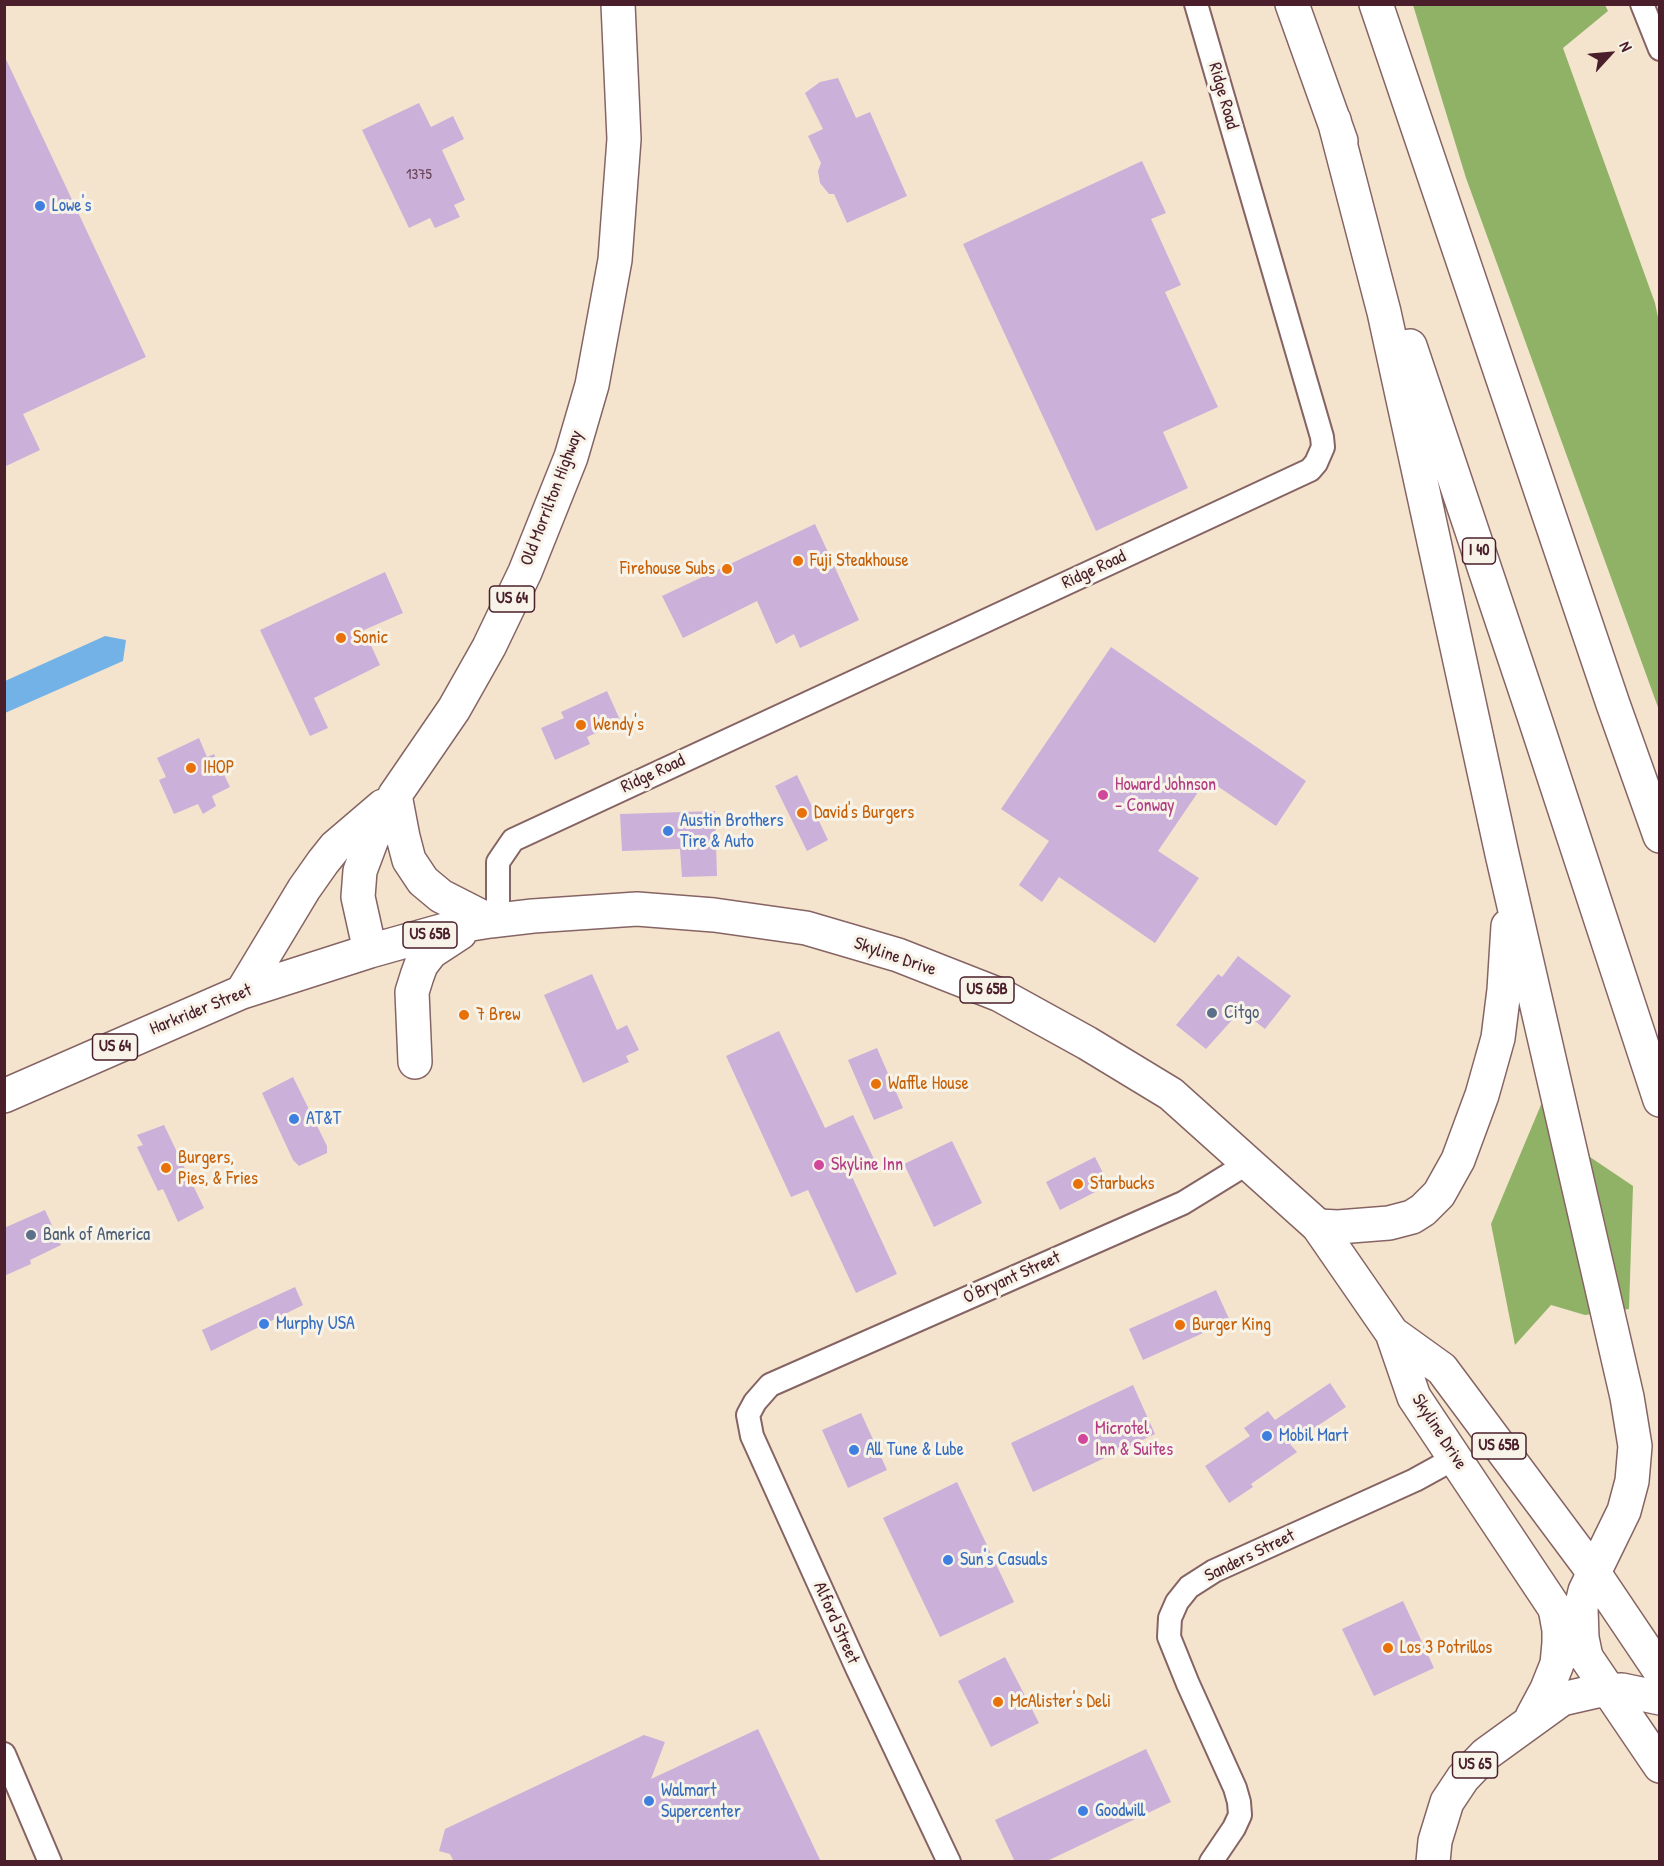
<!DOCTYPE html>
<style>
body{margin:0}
#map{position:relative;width:1664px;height:1866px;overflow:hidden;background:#f5e4cd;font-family:"Patrick Hand",sans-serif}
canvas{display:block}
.frame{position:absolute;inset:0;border:6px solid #4a1f2b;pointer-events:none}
.north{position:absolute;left:1580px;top:24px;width:60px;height:60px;-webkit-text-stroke:4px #f7f3e8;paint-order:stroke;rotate:64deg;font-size:16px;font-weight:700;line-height:24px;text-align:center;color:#4a1f2b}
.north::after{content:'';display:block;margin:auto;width:21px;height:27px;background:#4a1f2b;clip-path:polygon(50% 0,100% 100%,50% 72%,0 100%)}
</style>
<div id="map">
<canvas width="1664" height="1866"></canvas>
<div class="frame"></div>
<div class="north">N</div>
</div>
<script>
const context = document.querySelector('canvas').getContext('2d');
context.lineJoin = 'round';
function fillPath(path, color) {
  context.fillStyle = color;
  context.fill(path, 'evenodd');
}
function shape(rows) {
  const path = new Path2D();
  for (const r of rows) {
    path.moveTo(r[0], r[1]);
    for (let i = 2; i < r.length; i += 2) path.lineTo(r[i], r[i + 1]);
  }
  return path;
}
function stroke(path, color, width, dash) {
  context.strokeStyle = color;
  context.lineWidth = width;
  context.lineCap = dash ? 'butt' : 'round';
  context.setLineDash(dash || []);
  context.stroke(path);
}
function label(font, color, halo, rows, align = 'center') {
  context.font = font + ' "Patrick Hand",sans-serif';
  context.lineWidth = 6;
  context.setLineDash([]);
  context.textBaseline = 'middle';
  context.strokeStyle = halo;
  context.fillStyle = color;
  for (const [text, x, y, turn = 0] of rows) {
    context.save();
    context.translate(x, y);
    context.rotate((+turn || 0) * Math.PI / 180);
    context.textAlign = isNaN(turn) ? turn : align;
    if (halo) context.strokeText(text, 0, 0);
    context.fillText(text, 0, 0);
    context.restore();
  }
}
fillPath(shape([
 [1605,5,1608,11,1563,48,1655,303,1659,322,1659,710,1466,178,1413,5],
 [1574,1088,1584,1153,1633,1186,1629,1309,1585,1315,1551,1305,1515,1345,1491,1224,1543,1100]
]), '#90b267');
fillPath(shape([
 [105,636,126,640,123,661,5,713,5,681]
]), '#73b2e6');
fillPath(shape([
 [4,55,146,357,23,414,40,450,4,467],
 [838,78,856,118,870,112,907,196,847,223,834,194,829,194,820,183,818,171,821,163,808,136,823,129,805,93,820,82],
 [419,103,431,127,453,116,464,139,442,150,465,200,454,205,460,217,435,228,430,218,409,228,362,130],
 [1142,161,1166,213,1151,219,1181,285,1165,292,1218,407,1163,432,1188,488,1096,531,963,244],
 [815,524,859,620,800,648,794,634,776,644,757,601,683,638,662,596],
 [385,572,403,613,364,630,380,665,314,698,328,728,310,736,260,630],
 [1111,647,1306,781,1276,826,1207,779,1158,851,1199,878,1155,943,1059,877,1042,902,1019,885,1049,841,1001,809],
 [607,691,621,722,587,737,590,744,555,760,541,728,564,718,561,712],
 [199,738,207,757,214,754,230,787,212,796,216,806,203,814,198,804,174,814,159,780,166,777,157,758],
 [797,775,828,840,807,851,775,786],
 [715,811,717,876,682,877,680,849,622,851,620,814],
 [1238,956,1291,996,1265,1029,1241,1010,1206,1049,1176,1025,1218,974,1222,977],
 [592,974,617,1030,627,1025,639,1050,626,1056,629,1062,583,1083,544,995],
 [779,1031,825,1128,853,1115,874,1159,849,1170,897,1274,856,1293,808,1190,791,1197,726,1056],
 [877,1048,903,1108,874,1120,848,1060],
 [293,1077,327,1146,327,1153,299,1166,293,1160,262,1093],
 [164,1125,204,1208,178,1222,163,1189,158,1191,137,1147,143,1145,137,1135],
 [952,1141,982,1203,934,1227,904,1164],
 [1095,1157,1109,1185,1060,1210,1046,1182],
 [45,1210,61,1245,30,1260,31,1264,4,1276,4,1228],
 [295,1287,303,1305,211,1351,202,1330],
 [1216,1290,1230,1321,1143,1360,1129,1329],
 [1330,1383,1346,1407,1290,1444,1297,1452,1251,1484,1253,1487,1229,1503,1205,1466,1250,1436,1244,1428,1268,1411,1275,1420],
 [1133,1385,1155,1434,1033,1492,1011,1443],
 [861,1413,887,1470,848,1488,822,1430],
 [957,1482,1014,1602,940,1637,883,1518],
 [1403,1601,1434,1668,1374,1696,1342,1629],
 [1005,1657,1039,1723,991,1747,958,1681],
 [758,1729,821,1862,454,1862,450,1854,439,1851,445,1829,644,1735,665,1742,651,1779],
 [1146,1749,1171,1802,1045,1862,1015,1862,995,1820]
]), '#cbb0da');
const minor = shape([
 [1642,4,1660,49],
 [498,921,498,862,513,840,1194,524,1310,470,1316,463,1323,447,1322,437,1196,4],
 [4,1754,50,1862],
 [949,1862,857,1668,752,1436,748,1415,755,1402,770,1385,1183,1203,1248,1163],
 [1211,1862,1234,1828,1240,1815,1239,1802,1235,1788,1188,1684,1169,1637,1170,1618,1177,1602,1189,1587,1214,1571,1415,1480,1455,1458]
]);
const primary = shape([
 [395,795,403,837,409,860,423,881,441,896,490,921],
 [370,951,358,897,360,871,372,839,395,795,454,709,489,647,525,572,571,457,592,385,615,260,624,139,618,4],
 [242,992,304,889,323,862,335,847,383,806],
 [415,1062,412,992,417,976,421,965,431,952,460,933],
 [4,1096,242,992,370,951,459,926,490,921,533,916,637,909,714,915,806,928,898,955,1000,995,1087,1043,1171,1094,1318,1226,1392,1333,1414,1397,1570,1631],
 [1392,1333,1442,1369,1594,1573,1660,1671]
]);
const trunk = shape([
 [1586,1657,1660,1766]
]);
const motorway = shape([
 [1292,4,1341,141],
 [1376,4,1613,704,1660,836],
 [1334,120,1384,312,1502,854,1627,1397,1635,1446,1632,1481,1624,1511,1585,1591,1581,1608,1582,1638,1586,1657],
 [1410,346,1535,719,1660,1100],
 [1318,1226,1338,1227,1389,1223,1412,1217,1423,1210,1439,1194,1458,1160,1482,1095,1498,1038,1504,990,1508,926],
 [1532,1717,1547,1689,1557,1664,1559,1643,1559,1630,1555,1608],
 [1433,1862,1435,1841,1447,1802,1463,1778,1486,1754,1562,1699,1597,1691,1622,1690,1660,1698]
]);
stroke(minor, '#866464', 26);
stroke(primary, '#866464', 36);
stroke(trunk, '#866464', 36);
stroke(motorway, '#866464', 36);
stroke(minor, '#fff', 22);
stroke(primary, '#fff', 33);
stroke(trunk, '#fff', 33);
stroke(motorway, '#fff', 33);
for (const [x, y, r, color] of [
 [40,206,6,"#3f7fe0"],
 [798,561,6,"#e8710a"],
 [727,569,6,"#e8710a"],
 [341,638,6,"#e8710a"],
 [581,725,6,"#e8710a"],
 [191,768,6,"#e8710a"],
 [1103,795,6,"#d1479c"],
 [802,813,6,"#e8710a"],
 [668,831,6,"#3f7fe0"],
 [1212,1013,6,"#5c6f8a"],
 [464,1015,6,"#e8710a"],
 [876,1084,6,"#e8710a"],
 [294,1119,6,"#3f7fe0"],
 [819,1165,6,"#d1479c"],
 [166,1168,6,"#e8710a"],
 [1078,1184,6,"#e8710a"],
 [31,1235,6,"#5c6f8a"],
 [264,1324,6,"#3f7fe0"],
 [1180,1325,6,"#e8710a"],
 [1267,1436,6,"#3f7fe0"],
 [1083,1439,6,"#d1479c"],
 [854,1450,6,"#3f7fe0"],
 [948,1560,6,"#3f7fe0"],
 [1388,1648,6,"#e8710a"],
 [998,1702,6,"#e8710a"],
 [649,1801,6,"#3f7fe0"],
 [1083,1811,6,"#3f7fe0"]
]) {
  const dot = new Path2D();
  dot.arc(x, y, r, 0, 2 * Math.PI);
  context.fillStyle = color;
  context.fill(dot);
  stroke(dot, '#f7f3e8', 2);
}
label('15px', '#6a4357', null, [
 ["1375",419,175]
]);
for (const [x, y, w] of [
 [1479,551,33],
 [512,599,45],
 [430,935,54],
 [987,990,54],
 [115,1047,45],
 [1499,1446,54],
 [1475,1765,45]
]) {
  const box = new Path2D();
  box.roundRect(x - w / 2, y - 13, w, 26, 4.5);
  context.fillStyle = '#f7f3e8';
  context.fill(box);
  stroke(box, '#4a1f2b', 1.5);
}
label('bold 16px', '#4a1f2b', null, [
 ["I 40",1479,551],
 ["US 64",512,599],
 ["US 65B",430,935],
 ["US 65B",987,990],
 ["US 64",115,1047],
 ["US 65B",1499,1446],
 ["US 65",1475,1765]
]);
label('18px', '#4a1f2b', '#f7f3e8', [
 ["Ridge Road",1223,96,74],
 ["Old Morrilton Highway",552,498,-69],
 ["Ridge Road",1094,570,-25],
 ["Ridge Road",653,774,-25],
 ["Skyline Drive",895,957,19],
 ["Harkrider Street",201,1010,-22],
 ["O'Bryant Street",1012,1278,-24],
 ["Skyline Drive",1439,1432,57],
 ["Sanders Street",1250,1556,-26],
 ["Alford Street",836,1623,66]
]);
label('18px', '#366cbe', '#f7f3e8', [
 ["Lowe's",52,206],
 ["Austin Brothers",680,821],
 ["Tire & Auto",680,842],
 ["AT&T",306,1119],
 ["Murphy USA",276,1324],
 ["Mobil Mart",1279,1436],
 ["All Tune & Lube",866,1450],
 ["Sun's Casuals",960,1560],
 ["Walmart",661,1791],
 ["Supercenter",661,1812],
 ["Goodwill",1095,1811]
], 'left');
label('18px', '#c56008', '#f7f3e8', [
 ["Fuji Steakhouse",810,561],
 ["Firehouse Subs",715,569,"right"],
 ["Sonic",353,638],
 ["Wendy's",593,725],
 ["IHOP",203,768],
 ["David's Burgers",814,813],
 ["7 Brew",476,1015],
 ["Waffle House",888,1084],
 ["Burgers,",178,1158],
 ["Pies, & Fries",178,1179],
 ["Starbucks",1090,1184],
 ["Burger King",1192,1325],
 ["Los 3 Potrillos",1400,1648],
 ["McAlister's Deli",1010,1702]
], 'left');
label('18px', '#b23c85', '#f7f3e8', [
 ["Howard Johnson",1115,785],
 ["- Conway",1115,806],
 ["Skyline Inn",831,1165],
 ["Microtel",1095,1429],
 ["Inn & Suites",1095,1450]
], 'left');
label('18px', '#4e5e75', '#f7f3e8', [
 ["Citgo",1224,1013],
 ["Bank of America",43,1235]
], 'left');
</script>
